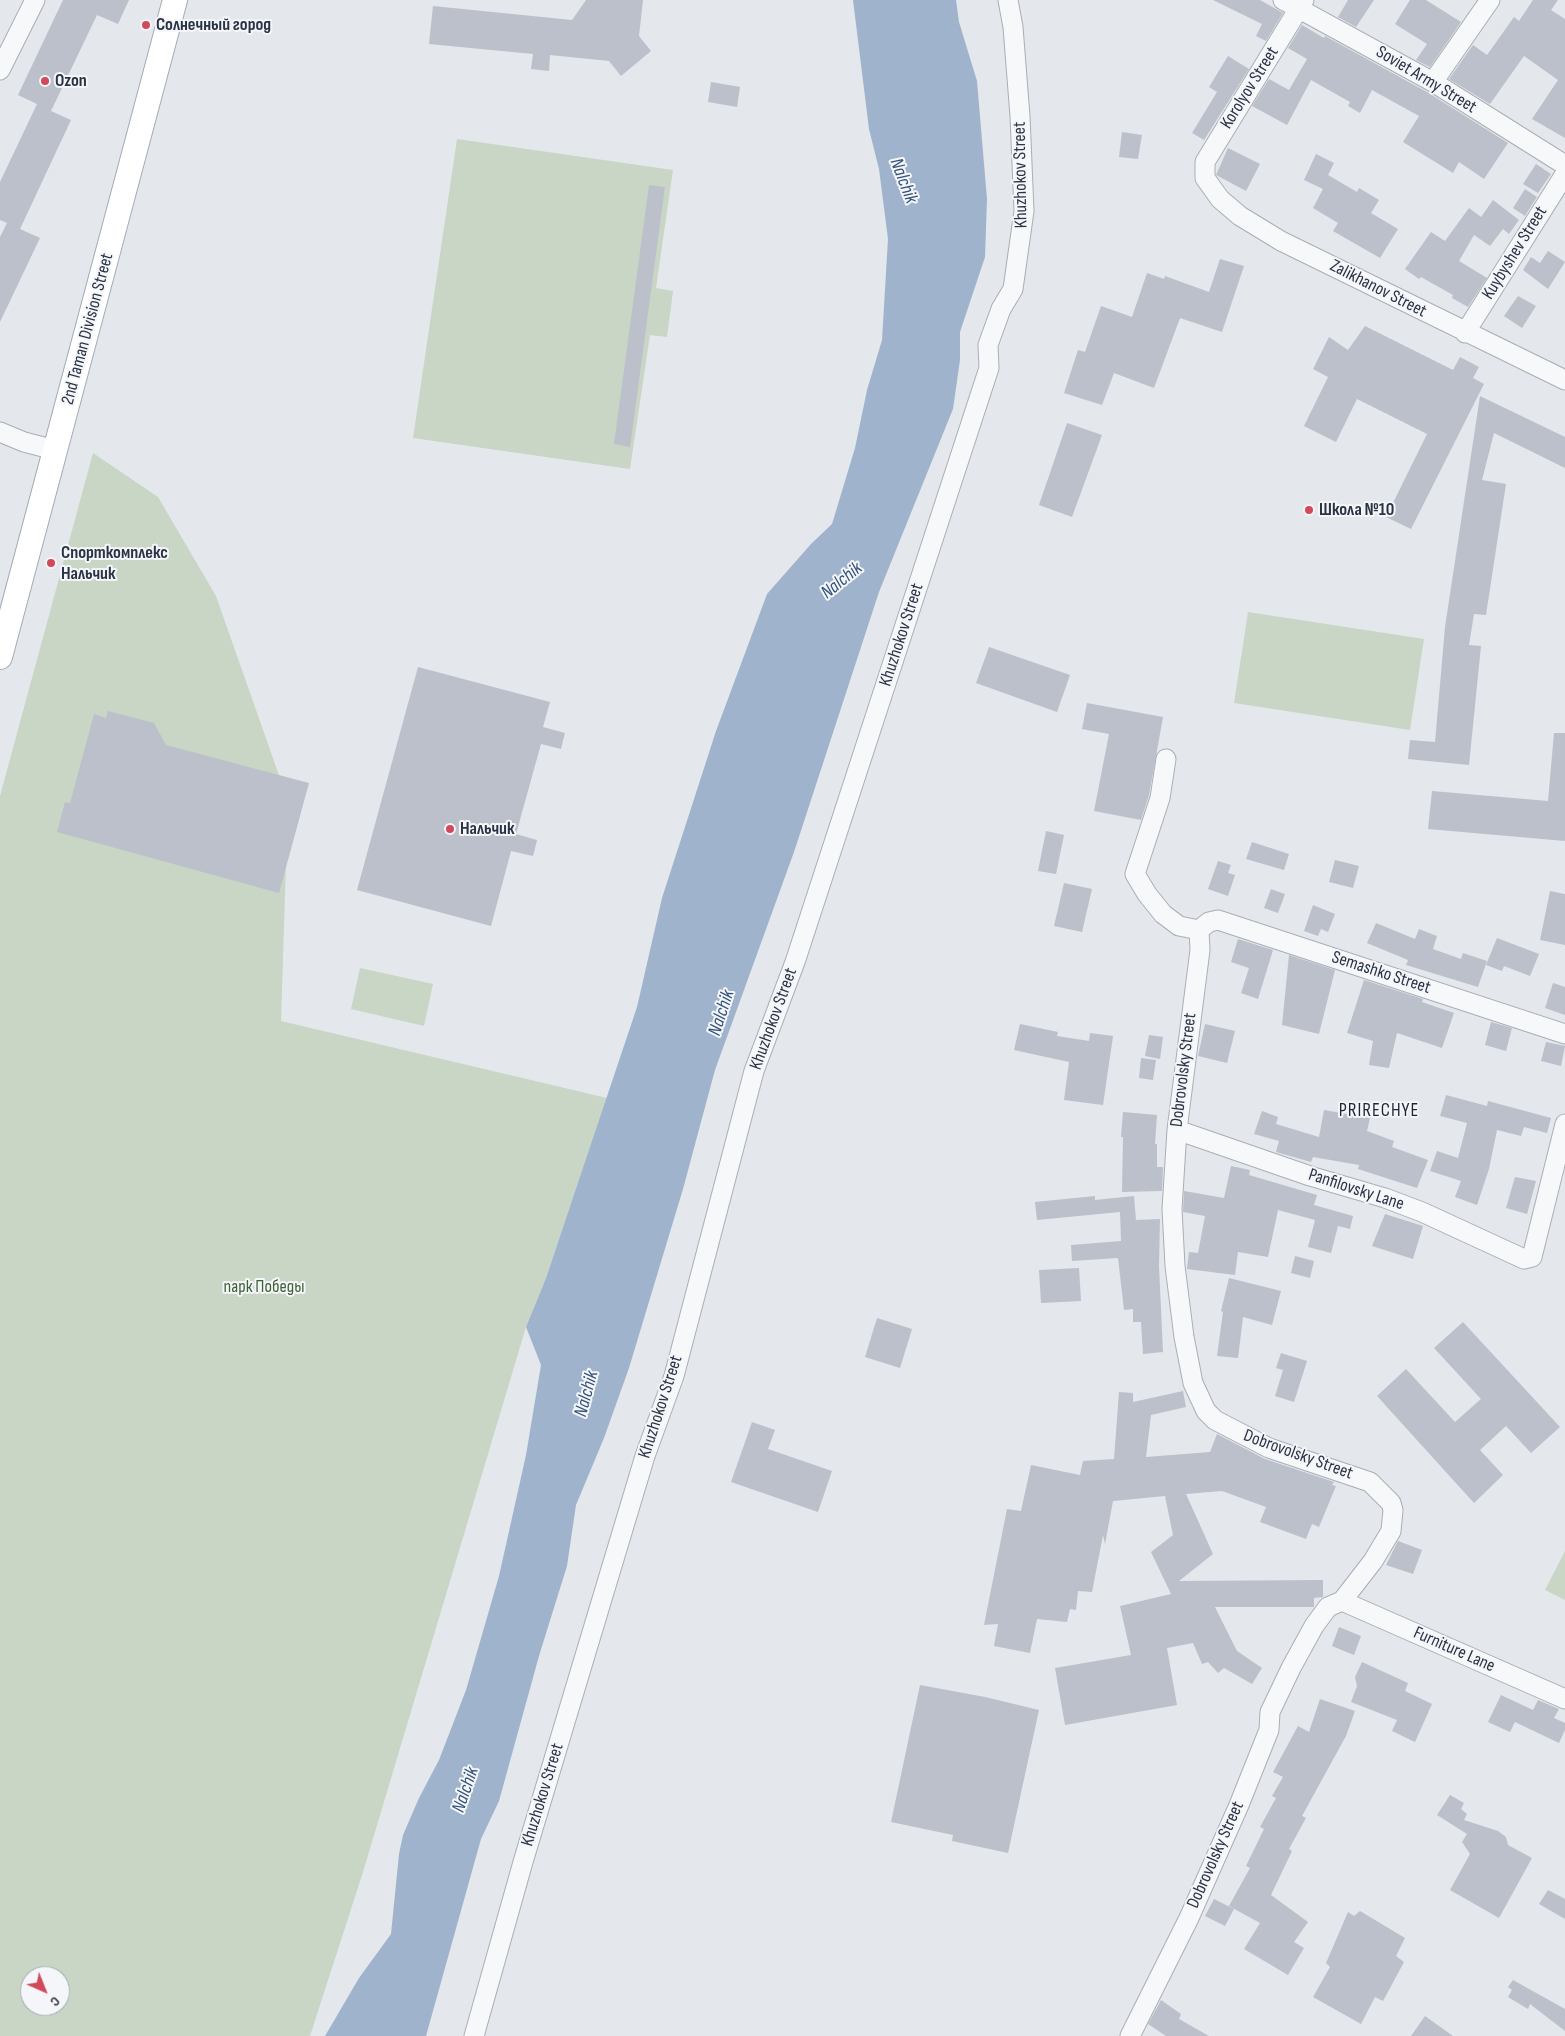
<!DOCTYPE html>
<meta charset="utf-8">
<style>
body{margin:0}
#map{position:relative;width:1565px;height:2036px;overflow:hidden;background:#e4e7ec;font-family:"Sofia Sans Condensed",sans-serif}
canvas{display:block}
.north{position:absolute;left:20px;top:1966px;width:50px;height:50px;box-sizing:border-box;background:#f4f6f9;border:1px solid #a4a8b1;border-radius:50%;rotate:136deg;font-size:14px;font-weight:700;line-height:20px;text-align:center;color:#2b3445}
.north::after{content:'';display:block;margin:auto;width:18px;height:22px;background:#d1495b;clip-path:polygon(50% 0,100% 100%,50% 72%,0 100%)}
</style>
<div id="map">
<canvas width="1565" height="2036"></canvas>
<div class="north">С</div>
</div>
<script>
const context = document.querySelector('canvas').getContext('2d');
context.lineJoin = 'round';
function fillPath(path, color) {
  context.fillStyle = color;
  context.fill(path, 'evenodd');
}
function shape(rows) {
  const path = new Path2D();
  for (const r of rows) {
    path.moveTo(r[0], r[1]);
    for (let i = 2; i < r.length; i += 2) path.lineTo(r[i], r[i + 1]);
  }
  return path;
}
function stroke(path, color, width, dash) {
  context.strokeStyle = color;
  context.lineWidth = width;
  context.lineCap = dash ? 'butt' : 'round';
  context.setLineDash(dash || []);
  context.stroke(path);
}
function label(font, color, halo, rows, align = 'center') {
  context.font = font + ' "Sofia Sans Condensed",sans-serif';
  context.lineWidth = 4;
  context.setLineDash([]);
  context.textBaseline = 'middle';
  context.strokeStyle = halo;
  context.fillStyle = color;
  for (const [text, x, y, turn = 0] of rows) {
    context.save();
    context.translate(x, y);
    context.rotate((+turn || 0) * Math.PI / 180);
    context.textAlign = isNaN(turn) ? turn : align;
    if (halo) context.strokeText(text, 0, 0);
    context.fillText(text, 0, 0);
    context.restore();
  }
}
fillPath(shape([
 [457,139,673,170,656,288,673,291,667,337,650,335,630,469,413,438],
 [93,453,158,497,216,596,288,801,281,1021,607,1098,546,1278,526,1327,363,1872,310,2036,0,2036,0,796],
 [30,1976,60,1976,60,2006,30,2006],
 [1248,612,1424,639,1410,730,1234,703],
 [360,968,433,984,424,1026,351,1009],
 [1565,1551,1565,1600,1545,1590]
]), '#c9d6c5');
fillPath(shape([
 [853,0,956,0,959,22,977,81,987,199,985,257,960,332,960,360,953,409,879,592,794,852,715,1070,683,1189,629,1368,604,1438,576,1505,567,1566,539,1656,499,1801,481,1839,426,2036,325,2036,359,1978,391,1934,399,1854,403,1835,419,1798,439,1760,466,1690,499,1576,526,1455,541,1365,526,1327,546,1278,637,1007,662,898,716,731,767,594,811,544,832,524,855,448,867,390,882,340,888,239,879,169,869,129]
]), '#9fb4cc');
fillPath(shape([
 [63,0,129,0,118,24,97,15,51,111,71,120,20,229,40,238,0,322,0,237,7,223,0,220,0,182,37,104,18,95],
 [586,0,643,0,639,36,651,51,621,76,609,61,550,55,549,71,531,69,533,54,429,44,433,6,572,20],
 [1213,0,1260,0,1283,13,1266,41,1256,36,1262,24],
 [1348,0,1374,0,1356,27,1338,17],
 [1410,0,1426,0,1461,22,1430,67,1416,60,1427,44,1395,24],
 [1533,0,1558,0,1551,10,1565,19,1565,138,1532,119,1558,80,1524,56,1490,104,1449,79,1473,45,1487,55,1514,17,1519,21],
 [1302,25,1324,38,1325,36,1427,92,1508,143,1484,179,1459,162,1453,173,1403,142,1419,116,1372,90,1360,113,1348,106,1350,102,1311,80,1287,125,1252,106,1269,79,1289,90,1307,59,1288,48],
 [1228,56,1249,69,1204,140,1192,133,1217,92,1209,87],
 [711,82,740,87,737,107,708,102],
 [1122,132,1142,135,1138,159,1119,157],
 [1228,148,1260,164,1246,191,1216,175],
 [1316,154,1334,163,1328,175,1357,192,1359,188,1379,200,1371,213,1398,229,1380,258,1333,231,1338,223,1313,208,1323,189,1304,180],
 [1536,164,1551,174,1538,193,1523,184],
 [649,185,665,187,630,447,614,444],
 [1525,189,1537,197,1525,216,1513,208],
 [1493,200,1519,220,1509,234,1503,229,1490,246,1474,235,1459,261,1487,278,1468,307,1452,298,1453,295,1421,277,1419,279,1405,269,1431,232,1445,241,1469,208,1481,217],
 [1548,251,1565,262,1548,289,1523,270,1531,257,1540,263],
 [1220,259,1244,266,1222,332,1180,318,1154,388,1114,373,1102,405,1064,393,1078,350,1085,352,1101,306,1132,317,1147,273,1164,279,1165,276,1209,292],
 [1518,296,1536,306,1522,328,1504,316],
 [1365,326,1453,370,1460,357,1479,367,1473,378,1484,384,1411,529,1386,517,1427,434,1357,399,1336,442,1304,426,1328,377,1313,369,1329,337,1348,350],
 [1480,396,1565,437,1565,468,1494,433,1482,480,1506,484,1486,615,1474,614,1469,645,1481,646,1469,765,1408,759,1410,740,1435,742,1445,627],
 [1067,423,1102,435,1072,517,1039,505],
 [989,647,1070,675,1057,712,976,683],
 [418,667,550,702,543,727,565,733,561,749,541,744,516,834,537,840,533,856,511,851,491,926,357,890],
 [1087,703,1163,717,1149,795,1141,820,1094,811,1109,734,1082,729],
 [108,711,154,723,166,745,309,783,279,893,57,832,65,802,70,803,94,714,106,718],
 [1554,733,1565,733,1565,841,1428,829,1432,791,1548,801],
 [1046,831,1064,835,1056,874,1038,871],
 [1252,842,1289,854,1284,870,1246,859],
 [1335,860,1359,866,1353,888,1329,882],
 [1218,861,1231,865,1228,873,1235,875,1228,896,1208,889],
 [1064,883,1092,889,1082,932,1054,926],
 [1271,889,1285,894,1278,913,1264,908],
 [1550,891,1565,894,1565,945,1540,940],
 [1313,905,1335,914,1328,932,1321,929,1318,936,1304,931],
 [1376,923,1415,939,1419,929,1437,936,1433,949,1461,959,1463,953,1487,961,1478,987,1406,965,1408,960,1367,943],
 [1497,938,1539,954,1530,976,1504,966,1502,971,1486,965],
 [1238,939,1273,950,1258,999,1241,993,1249,968,1231,962],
 [1289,955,1335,970,1319,1034,1282,1025],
 [1364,980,1423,999,1422,1002,1454,1013,1442,1048,1397,1033,1389,1068,1369,1065,1373,1041,1347,1033],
 [1553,983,1565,987,1565,1015,1545,1008],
 [1491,1022,1512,1028,1506,1051,1485,1045],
 [1020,1024,1058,1032,1057,1036,1089,1041,1090,1033,1113,1036,1103,1105,1064,1100,1069,1062,1014,1050],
 [1205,1024,1235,1031,1227,1063,1198,1056],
 [1149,1035,1163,1037,1160,1059,1145,1056],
 [1546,1042,1565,1046,1561,1066,1541,1061],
 [1141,1058,1156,1060,1153,1080,1139,1078],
 [1446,1095,1487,1106,1488,1101,1551,1118,1547,1133,1524,1127,1521,1136,1497,1130,1489,1169,1477,1205,1455,1197,1461,1181,1430,1171,1437,1151,1458,1158,1467,1123,1440,1116],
 [1324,1110,1370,1118,1367,1131,1394,1141,1392,1147,1428,1160,1417,1188,1358,1169,1359,1165,1313,1157,1311,1162,1276,1152,1279,1141,1254,1134,1262,1111,1278,1117,1276,1124,1319,1137],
 [1123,1112,1157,1115,1155,1144,1157,1144,1157,1167,1163,1167,1162,1191,1122,1192,1123,1137,1121,1137],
 [1231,1166,1250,1170,1249,1175,1317,1195,1314,1205,1353,1216,1350,1229,1338,1226,1331,1253,1308,1247,1315,1220,1278,1210,1268,1257,1238,1252,1235,1275,1187,1269,1189,1252,1198,1253,1205,1216,1183,1212,1184,1191,1224,1198],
 [1515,1177,1536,1181,1527,1214,1506,1208],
 [1095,1196,1095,1200,1134,1196,1136,1220,1160,1219,1159,1266,1163,1352,1143,1354,1141,1322,1133,1322,1133,1309,1124,1310,1118,1258,1072,1261,1071,1245,1121,1241,1120,1212,1037,1220,1035,1202],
 [1385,1214,1423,1226,1413,1259,1372,1246],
 [1295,1256,1314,1261,1310,1278,1291,1273],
 [1079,1268,1081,1301,1041,1303,1039,1270],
 [1229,1278,1281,1291,1272,1325,1243,1317,1238,1358,1217,1356,1223,1312,1221,1311],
 [877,1318,912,1329,900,1368,865,1357],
 [1463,1322,1560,1427,1531,1453,1506,1426,1480,1450,1503,1475,1474,1503,1377,1396,1406,1369,1455,1422,1481,1399,1434,1348],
 [1281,1353,1307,1361,1294,1402,1275,1396,1283,1370,1276,1368],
 [1183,1391,1186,1407,1151,1415,1146,1457,1210,1452,1217,1434,1265,1459,1334,1482,1332,1485,1336,1486,1319,1527,1312,1524,1306,1539,1260,1522,1266,1507,1222,1491,1186,1494,1213,1554,1179,1581,1323,1580,1323,1597,1314,1598,1314,1607,1215,1607,1237,1651,1262,1668,1252,1684,1224,1668,1218,1673,1208,1662,1202,1664,1193,1643,1167,1648,1177,1705,1065,1725,1055,1668,1131,1655,1120,1606,1171,1594,1151,1552,1173,1535,1165,1496,1113,1501,1105,1544,1103,1535,1092,1592,1078,1591,1076,1610,1070,1609,1067,1622,1037,1619,1030,1653,994,1646,998,1624,984,1625,1007,1509,1021,1511,1031,1465,1080,1475,1083,1461,1114,1459,1119,1392,1133,1393,1133,1402],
 [752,1422,775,1430,768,1449,832,1471,818,1512,731,1482],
 [1398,1541,1422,1550,1413,1574,1386,1565],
 [1339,1627,1361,1636,1354,1655,1332,1646],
 [1362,1662,1408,1683,1405,1691,1432,1704,1415,1742,1392,1731,1397,1720,1351,1702,1357,1686,1355,1677],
 [920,1685,985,1697,1039,1710,1008,1853,952,1841,953,1835,891,1822],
 [1501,1695,1533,1710,1538,1700,1559,1709,1554,1718,1565,1723,1565,1730,1559,1743,1515,1722,1510,1732,1488,1722],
 [1320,1699,1355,1711,1346,1736,1302,1816,1306,1818,1289,1849,1292,1851,1271,1895,1308,1922,1294,1942,1304,1948,1288,1975,1244,1949,1260,1923,1229,1906,1250,1868,1246,1866,1264,1829,1260,1827,1276,1798,1272,1796,1283,1777,1273,1772,1298,1726,1309,1732],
 [1450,1795,1464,1803,1461,1809,1467,1814,1464,1820,1498,1831,1506,1837,1508,1845,1532,1858,1499,1918,1450,1890,1470,1854,1462,1842,1467,1834,1437,1815],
 [1548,1890,1565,1899,1565,1919,1539,1904],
 [1214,1899,1234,1909,1225,1926,1205,1916],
 [1360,1911,1405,1938,1396,1956,1404,1962,1383,2001,1375,1997,1361,2024,1313,1997,1330,1967,1326,1963,1348,1912,1354,1916],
 [1513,1980,1565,2009,1565,2031,1530,2004,1528,2009,1508,1997,1512,1990,1508,1987],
 [1161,2000,1181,2014,1179,2019,1209,2036,1166,2036,1148,2024],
 [1425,2016,1453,2036,1411,2036]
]), '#bbc0ca');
const minor = shape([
 [1283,0,1433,82,1565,165],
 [1304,0,1205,162,1205,178,1220,199,1240,216,1281,241,1565,380],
 [0,70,35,0],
 [1433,82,1490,0],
 [1465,333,1565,174],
 [0,432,24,442,55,450],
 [1199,930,1209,922,1218,920,1565,1034],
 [1177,1130,1310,1176,1385,1198,1422,1212,1524,1259,1532,1257,1565,1124],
 [1342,1601,1565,1699],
 [474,2036,523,1862,645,1456,674,1376,754,1071,795,962,989,368,988,345,1001,309,1013,289,1024,211,1020,116,1013,27,1008,0],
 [1130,2036,1189,1918,1239,1805,1269,1730,1270,1712,1291,1668,1314,1626,1328,1607,1342,1601,1373,1561,1391,1531,1393,1510,1391,1503,1370,1482,1269,1448,1215,1420,1206,1411,1193,1383,1184,1337,1175,1266,1172,1209,1177,1130,1200,950,1199,930,1179,926,1163,914,1147,894,1135,874,1160,798,1166,759]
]);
const major = shape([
 [0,657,175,0]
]);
stroke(minor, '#a9aeb7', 21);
stroke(major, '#a3abb8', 26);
stroke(minor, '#f7f8fa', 19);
stroke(major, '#fff', 24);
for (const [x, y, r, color] of [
 [146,25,5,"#d1495b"],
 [45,81,5,"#d1495b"],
 [1309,510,5,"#d1495b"],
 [51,563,5,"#d1495b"],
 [450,829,5,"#d1495b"]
]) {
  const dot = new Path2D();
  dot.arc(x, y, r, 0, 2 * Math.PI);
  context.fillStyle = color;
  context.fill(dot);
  stroke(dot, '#f4f6f9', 2);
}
label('bold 18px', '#2b3445', '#f4f6f9', [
 ["Солнечный город",156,25],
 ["Ozon",55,81],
 ["Школа №10",1319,510],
 ["Спорткомплекс",61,553],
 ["Нальчик",61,574],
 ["Нальчик",460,829]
], 'left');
label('18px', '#2b3445', '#f4f6f9', [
 ["Soviet Army Street",1426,80,31],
 ["Korolyov Street",1250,88,-58],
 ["Khuzhokov Street",1021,175,-91],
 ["Kuybyshev Street",1515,253,-58],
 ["Zalikhanov Street",1378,289,27],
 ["2nd Taman Division Street",88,329,-75],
 ["Khuzhokov Street",902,635,-72],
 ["Semashko Street",1381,973,18],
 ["Khuzhokov Street",774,1019,-70],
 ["Dobrovolsky Street",1184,1070,-83],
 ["Panfilovsky Lane",1356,1190,18],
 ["Khuzhokov Street",661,1407,-72],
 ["Dobrovolsky Street",1298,1455,20],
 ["Furniture Lane",1454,1650,24],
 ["Khuzhokov Street",543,1795,-73],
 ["Dobrovolsky Street",1216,1855,-66]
]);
label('18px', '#3f6138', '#f4f6f9', [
 ["парк Победы",264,1287]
]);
label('italic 19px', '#34527a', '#f4f6f9', [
 ["Nalchik",903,181,69],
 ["Nalchik",842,581,-39],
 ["Nalchik",722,1013,-72],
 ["Nalchik",587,1394,-75],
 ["Nalchik",466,1790,-71]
]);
context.letterSpacing = '1px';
label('19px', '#1d2536', '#f4f6f9', [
 ["PRIRECHYE",1379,1111]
]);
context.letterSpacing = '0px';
</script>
